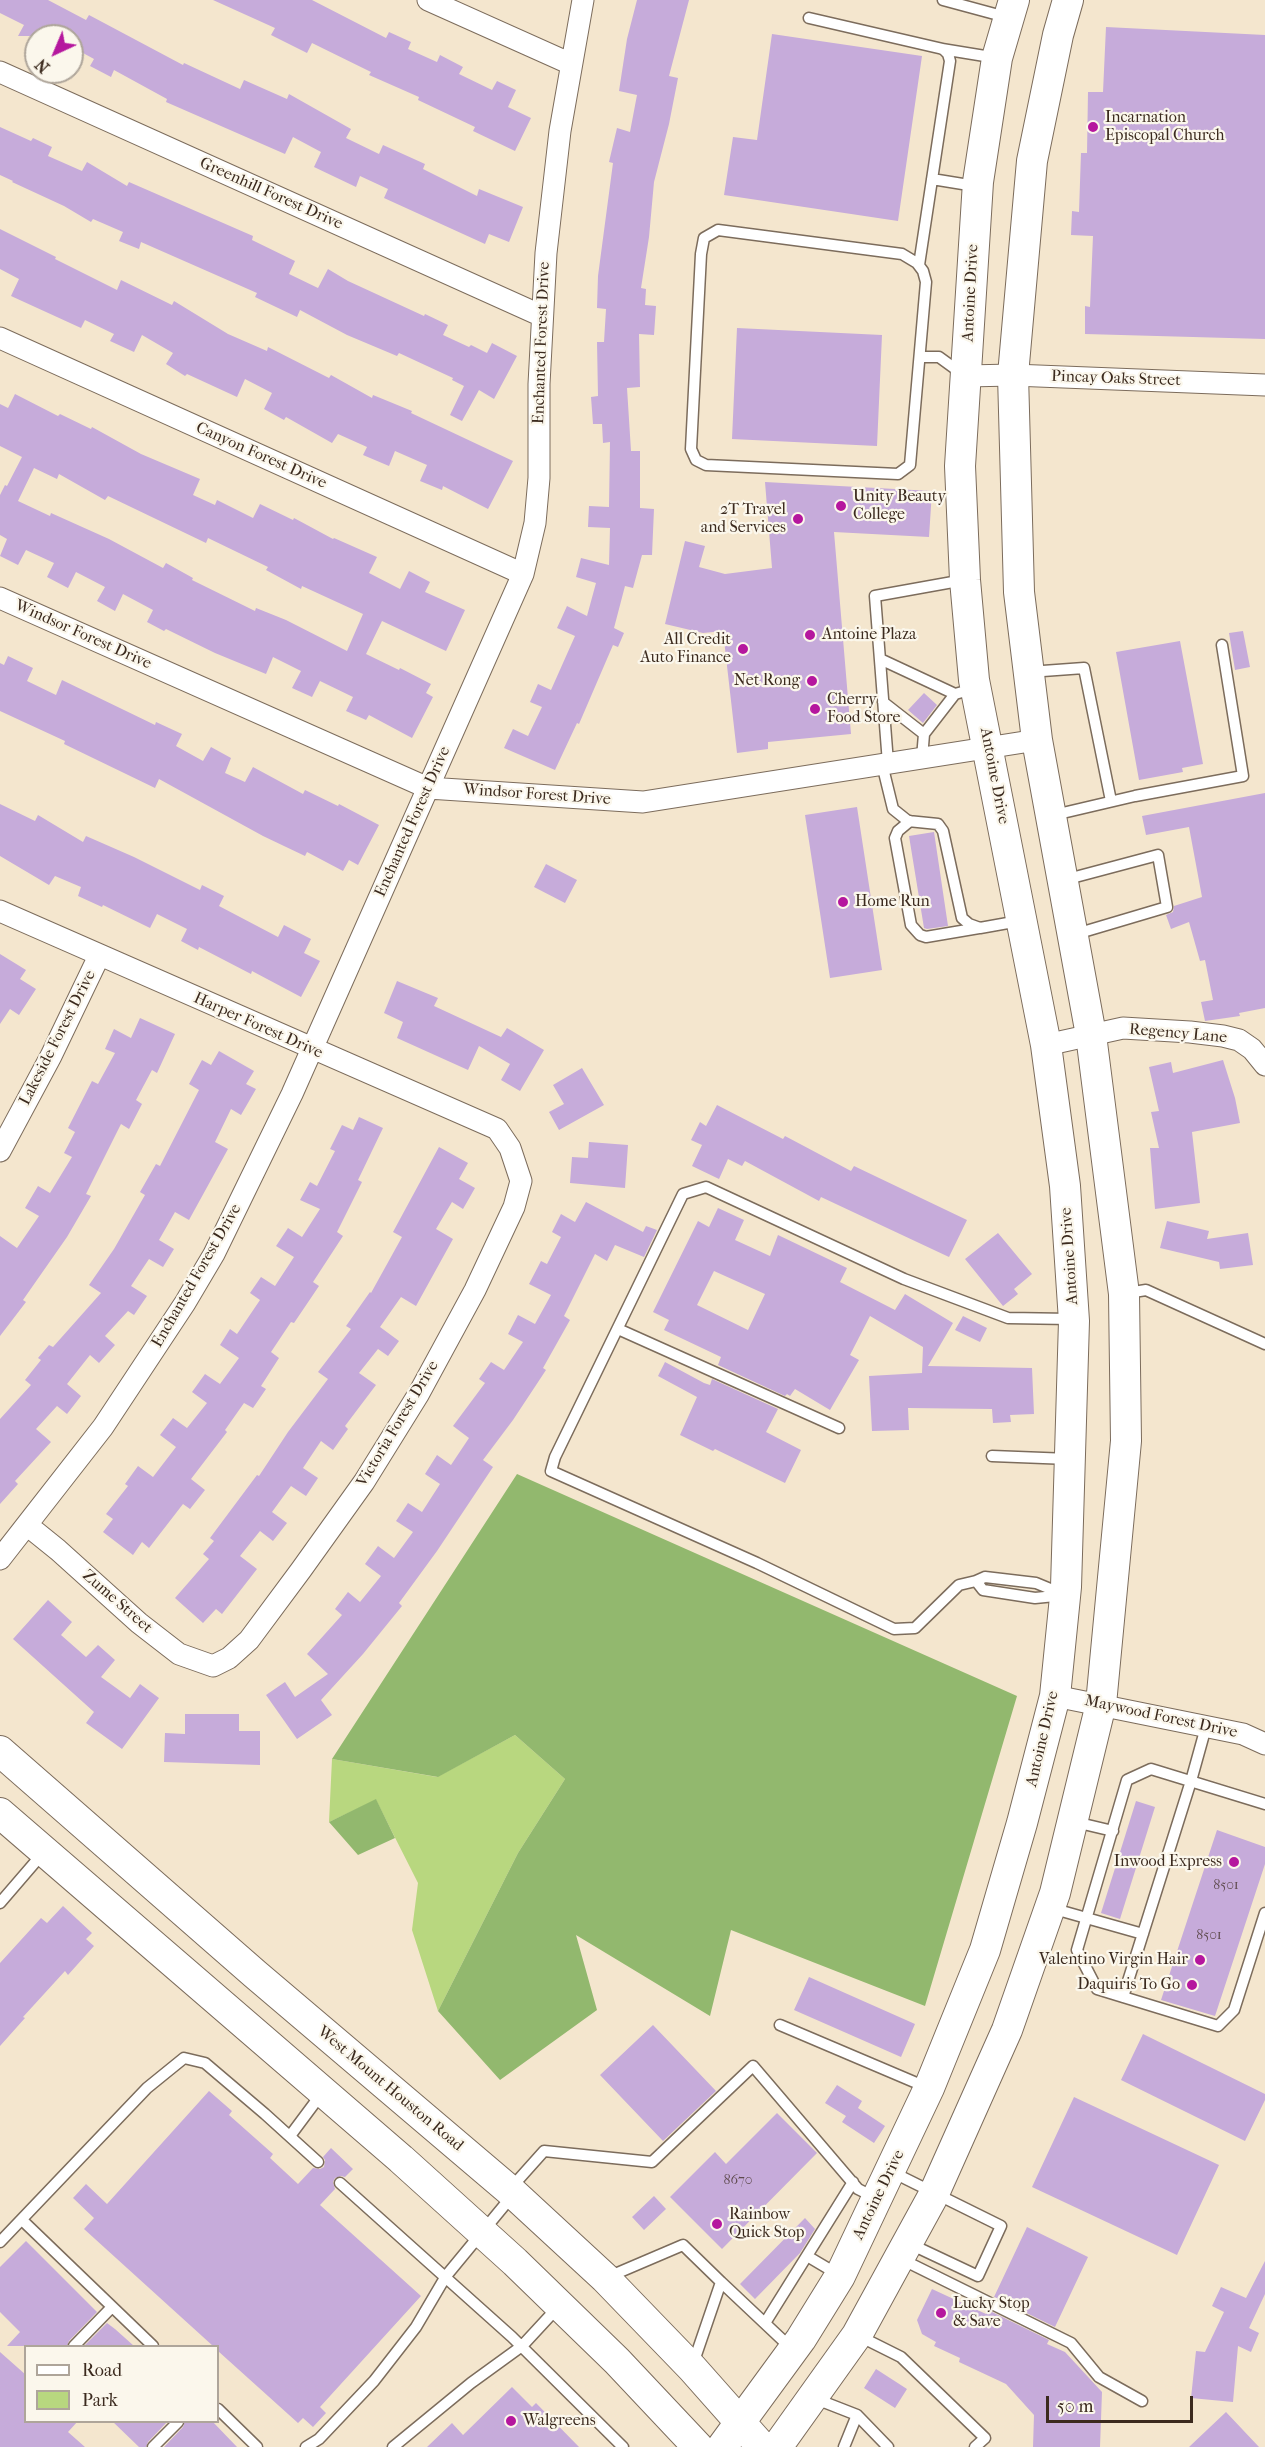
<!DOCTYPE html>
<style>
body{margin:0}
#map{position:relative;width:1265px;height:2447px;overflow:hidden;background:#f4e6ce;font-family:"IM FELL French Canon",serif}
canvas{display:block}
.legend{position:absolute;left:24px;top:2345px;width:195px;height:78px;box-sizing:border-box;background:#fbf7ec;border:2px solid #aea59a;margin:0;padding:8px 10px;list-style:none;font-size:18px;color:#3b2a1e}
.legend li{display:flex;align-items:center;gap:12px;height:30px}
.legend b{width:30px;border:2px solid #aea59a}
.north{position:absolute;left:24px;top:24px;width:60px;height:60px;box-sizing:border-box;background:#fbf7ec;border:2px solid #aea59a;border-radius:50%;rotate:224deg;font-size:16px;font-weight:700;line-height:24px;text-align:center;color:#3b2a1e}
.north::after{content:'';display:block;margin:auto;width:21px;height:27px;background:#b5179e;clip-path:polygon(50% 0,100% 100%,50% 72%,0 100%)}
.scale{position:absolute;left:1046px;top:2396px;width:147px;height:27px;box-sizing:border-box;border:3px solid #3b2a1e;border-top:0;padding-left:8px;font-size:18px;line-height:21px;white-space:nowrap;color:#3b2a1e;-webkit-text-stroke:4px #fbf7ec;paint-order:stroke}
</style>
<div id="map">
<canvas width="1265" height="2447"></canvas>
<ul class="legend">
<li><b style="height:8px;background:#fff"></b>Road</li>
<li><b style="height:16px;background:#b8d77f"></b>Park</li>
</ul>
<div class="north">N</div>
<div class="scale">50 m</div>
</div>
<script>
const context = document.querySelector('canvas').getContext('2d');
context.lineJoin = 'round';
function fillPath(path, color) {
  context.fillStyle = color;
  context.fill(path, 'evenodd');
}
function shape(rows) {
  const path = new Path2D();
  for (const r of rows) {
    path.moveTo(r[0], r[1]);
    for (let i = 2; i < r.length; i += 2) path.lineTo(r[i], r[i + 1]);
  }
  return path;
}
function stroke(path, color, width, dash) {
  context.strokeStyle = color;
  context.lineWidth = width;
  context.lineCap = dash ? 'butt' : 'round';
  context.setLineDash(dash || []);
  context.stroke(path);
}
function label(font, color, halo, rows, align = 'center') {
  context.font = font + ' "IM FELL French Canon",serif';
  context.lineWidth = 4.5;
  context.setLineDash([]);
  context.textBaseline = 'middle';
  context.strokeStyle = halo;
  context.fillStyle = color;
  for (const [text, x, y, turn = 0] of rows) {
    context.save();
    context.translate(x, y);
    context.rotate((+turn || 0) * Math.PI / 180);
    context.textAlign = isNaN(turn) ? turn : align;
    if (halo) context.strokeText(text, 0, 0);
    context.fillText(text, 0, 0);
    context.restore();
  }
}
fillPath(shape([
 [515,1735,565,1779,518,1853,438,2011,412,1930,418,1883,376,1800,329,1822,332,1759,437,1777]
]), '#b8d77f');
fillPath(shape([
 [517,1474,1017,1696,925,2006,731,1930,710,2016,576,1935,597,2010,500,2080,438,2011,518,1853,565,1779,515,1735,438,1777,332,1759],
 [376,1799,395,1838,358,1855,329,1822]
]), '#92b86e');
fillPath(shape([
 [0,0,48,0,86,20,89,15,183,65,184,63,240,89,244,80,287,99,289,94,351,129,346,138,379,154,383,145,425,164,423,169,477,196,479,189,523,207,509,242,489,234,485,244,384,198,388,189,360,176,356,187,314,167,321,152,293,137,285,154,166,102,167,99,114,70,111,77,90,66,94,59,72,47,72,36,18,36,24,25,0,13],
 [213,0,312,0,386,38,389,32,411,42,408,49,437,62,440,55,463,67,459,74,492,90,497,81,516,90,508,107,531,118,515,151,473,131,475,127,418,100,419,97,369,75,371,72,312,43,307,53,271,35,275,28],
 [637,0,689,0,669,76,678,78,669,124,654,182,649,237,641,288,646,289,645,305,656,306,654,335,639,334,640,387,627,388,631,451,640,451,640,508,654,509,652,555,642,555,633,588,625,586,614,628,624,633,618,647,613,645,579,724,577,723,555,770,504,748,513,729,528,736,542,707,530,702,538,684,551,690,575,636,557,628,567,606,587,616,596,583,576,577,581,558,609,565,610,528,588,527,589,506,609,507,610,442,603,443,602,424,593,424,591,397,598,396,597,342,604,342,606,309,597,308,598,276,613,163,609,162,617,128,630,132,637,95,619,91,627,39],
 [1106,27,1265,35,1265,339,1085,334,1085,306,1090,307,1093,236,1071,235,1072,211,1079,212,1081,153,1087,153,1088,92,1103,92],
 [772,34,922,56,898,221,724,195,733,137,757,140],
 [0,127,31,141,33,138,52,147,48,156,82,171,87,162,127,186,129,182,253,236,252,240,295,261,289,274,318,288,328,269,348,281,424,316,425,314,448,325,443,335,469,347,471,345,487,353,492,343,517,356,494,399,479,390,462,421,450,415,464,386,452,380,453,378,399,353,397,356,347,335,300,310,297,317,255,297,257,293,141,242,139,249,119,241,123,232,93,219,91,222,64,206,12,182,13,181,0,175],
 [0,229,56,257,55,259,117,290,121,280,172,305,174,301,228,334,267,351,268,347,329,378,331,375,372,398,373,395,412,411,411,413,513,461,488,509,443,486,442,490,420,481,427,465,395,451,389,466,363,455,367,447,338,434,332,443,286,417,284,420,264,409,272,393,245,379,237,397,187,374,185,376,166,364,173,353,142,335,134,352,110,341,114,334,85,320,81,328,11,296,19,279,0,269],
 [737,328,882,335,877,446,732,439],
 [15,394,58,416,60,414,91,429,92,427,141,454,200,479,193,495,215,505,217,500,253,518,260,504,293,520,294,518,333,539,334,538,377,557,369,573,400,589,409,571,430,582,425,592,465,610,446,651,382,621,366,654,399,670,400,668,431,684,426,693,433,697,412,738,369,715,366,720,346,711,353,697,320,681,312,697,292,688,301,671,273,657,266,674,215,653,166,629,164,631,147,622,153,610,123,594,115,611,97,601,105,587,76,572,68,588,47,577,54,563,26,550,18,565,0,556,7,539,0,535,0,495,5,485,7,486,22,457,0,446,0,404,8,408],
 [34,468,57,479,59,474,105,500,108,496,206,543,208,538,268,567,266,570,301,589,302,586,363,614,347,651,286,620,256,608,255,611,192,580,193,578,166,563,163,568,109,539,51,513,50,516,18,501],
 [765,482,932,491,929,537,834,532,851,734,768,742,768,749,737,753,723,631,703,633,665,624,685,541,705,546,699,567,725,574,772,568],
 [1243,631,1250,667,1235,670,1229,633],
 [1180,641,1203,764,1182,768,1183,772,1139,780,1116,652],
 [8,656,33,668,27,681,56,695,62,680,155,725,156,722,182,734,176,746,203,761,211,747,231,758,225,773,245,782,253,767,303,794,305,790,338,806,339,804,379,825,358,865,349,860,343,871,307,852,305,856,263,836,159,779,155,788,64,744,65,741,0,711,0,663,4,665],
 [924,693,937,705,923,723,908,710],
 [1265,793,1265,1008,1239,1013,1240,1016,1205,1021,1201,1002,1213,1000,1205,960,1200,961,1189,922,1171,929,1166,915,1173,912,1174,906,1202,897,1189,827,1146,835,1142,816],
 [0,804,35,821,38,815,83,842,86,836,134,857,200,890,202,885,224,896,219,906,278,937,284,925,311,939,304,953,320,961,301,997,252,971,251,974,199,947,198,950,181,941,187,929,157,914,150,928,103,905,102,907,78,896,81,887,55,876,49,885,0,856],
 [857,807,882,970,830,978,805,815],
 [934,832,948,926,927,929,924,928,909,836],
 [546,864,577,880,565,903,534,887],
 [0,954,26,970,20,979,36,989,19,1015,10,1009,0,1024],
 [397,981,438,998,434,1006,501,1037,507,1028,544,1050,520,1091,501,1080,510,1064,479,1046,468,1070,397,1038,403,1022,384,1013],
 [140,1018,175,1034,157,1073,152,1070,136,1100,142,1104,129,1129,121,1124,86,1194,91,1196,67,1237,23,1300,26,1302,0,1336,0,1236,17,1248,39,1216,25,1208,38,1186,50,1193,72,1157,64,1153,75,1132,68,1128,92,1081,98,1084,115,1053,105,1049,114,1029,131,1038],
 [219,1051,254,1071,246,1084,256,1089,241,1115,231,1109,215,1142,228,1149,189,1220,175,1212,159,1240,174,1249,163,1267,149,1259,131,1286,147,1296,134,1315,128,1311,105,1336,115,1345,99,1363,90,1355,67,1384,81,1396,67,1414,57,1406,36,1429,51,1442,15,1481,18,1484,0,1504,0,1419,31,1385,25,1380,41,1360,38,1358,49,1345,53,1347,101,1293,89,1285,114,1249,145,1195,140,1192,156,1164,160,1166,199,1090,189,1084,202,1060,211,1065],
 [1223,1060,1235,1098,1240,1123,1192,1132,1200,1203,1155,1209,1150,1148,1159,1148,1151,1112,1159,1111,1149,1067,1171,1062,1173,1073],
 [582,1068,604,1105,559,1130,549,1112,564,1104,553,1085],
 [717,1105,783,1139,785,1136,851,1171,854,1166,967,1220,949,1257,821,1197,819,1201,745,1161,742,1166,728,1159,719,1179,692,1166,702,1145,691,1140,700,1122,706,1126],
 [359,1117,383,1128,358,1180,362,1182,337,1232,343,1236,313,1282,319,1286,294,1323,291,1322,271,1352,279,1358,261,1386,266,1389,253,1408,244,1403,225,1430,227,1432,191,1479,205,1490,190,1509,183,1504,149,1548,142,1542,133,1555,103,1532,113,1519,106,1514,128,1486,125,1484,138,1466,153,1477,176,1447,160,1435,173,1418,187,1428,207,1403,192,1392,205,1374,220,1384,239,1358,220,1345,230,1329,237,1334,260,1300,250,1293,261,1277,275,1286,294,1257,276,1246,288,1228,302,1237,320,1209,300,1200,310,1182,317,1186,335,1151,330,1149,342,1125,353,1130],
 [589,1142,628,1145,625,1188,570,1183,572,1157,588,1158],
 [439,1147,468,1163,459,1179,475,1188,463,1209,452,1202,436,1229,453,1239,416,1306,401,1297,380,1327,399,1341,388,1356,378,1349,359,1373,376,1385,345,1426,348,1429,333,1450,321,1441,303,1468,318,1478,306,1496,291,1486,272,1512,287,1523,273,1541,260,1531,240,1556,257,1569,222,1614,216,1609,203,1623,175,1598,209,1559,203,1554,214,1541,210,1538,257,1475,259,1476,288,1432,328,1379,318,1372,351,1329,346,1326,370,1292,371,1293,402,1237,393,1232],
 [586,1202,643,1232,646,1226,657,1230,644,1257,615,1245,607,1261,595,1254,564,1316,570,1320,543,1368,546,1370,513,1420,483,1460,493,1467,437,1551,399,1603,402,1606,363,1654,321,1700,332,1715,297,1739,266,1695,285,1682,295,1697,328,1674,307,1654,342,1615,335,1609,348,1592,360,1602,381,1576,365,1564,378,1546,394,1558,413,1532,396,1521,408,1503,422,1512,440,1484,425,1474,437,1455,451,1465,469,1438,453,1426,485,1383,479,1379,491,1362,504,1370,523,1342,508,1334,518,1315,535,1324,551,1295,529,1284,541,1261,547,1264,561,1237,552,1232,561,1214,575,1222],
 [718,1208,744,1220,735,1240,770,1256,778,1235,847,1268,840,1282,895,1310,905,1294,953,1323,928,1366,1032,1368,1034,1414,1010,1415,1011,1422,993,1423,992,1409,908,1408,909,1430,872,1431,869,1376,922,1373,923,1347,870,1316,850,1355,859,1360,830,1410,795,1389,790,1396,787,1394,785,1396,718,1365,721,1357,664,1330,669,1320,653,1312,698,1221,709,1227],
 [714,1271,765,1294,748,1330,697,1305],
 [1167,1221,1209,1231,1207,1239,1248,1233,1253,1265,1220,1269,1219,1262,1160,1248],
 [998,1233,1032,1274,1014,1289,1018,1294,1003,1306,965,1259],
 [963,1316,987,1328,980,1342,955,1330],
 [665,1362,704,1383,710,1385,712,1379,778,1409,766,1432,801,1450,785,1483,715,1449,713,1451,680,1435,697,1397,658,1376],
 [48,1600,72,1622,61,1635,86,1657,98,1645,115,1660,101,1677,130,1698,140,1684,159,1698,122,1749,86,1723,94,1712,13,1639],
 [185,1714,239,1714,239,1731,260,1731,260,1765,164,1762,165,1733,185,1734],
 [1136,1801,1155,1807,1120,1919,1101,1913],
 [1217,1830,1265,1847,1265,1864,1215,2016,1161,2000],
 [63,1906,92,1933,86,1939,94,1946,68,1975,65,1971,23,2017,25,2018,0,2046,0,1963,41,1918,47,1923],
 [809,1977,915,2024,901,2057,794,2010],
 [653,2025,716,2091,663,2141,600,2075],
 [1143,2034,1265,2094,1265,2100,1245,2141,1121,2080],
 [837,2085,862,2101,858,2108,885,2126,874,2143,842,2122,846,2116,825,2103],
 [209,2091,232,2111,229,2115,273,2154,270,2158,298,2184,313,2168,320,2169,324,2167,325,2160,323,2157,331,2148,353,2169,345,2177,341,2176,335,2178,333,2182,335,2189,320,2205,421,2296,320,2407,326,2413,313,2427,303,2418,298,2423,218,2351,218,2346,213,2346,84,2229,94,2218,73,2198,86,2184,107,2204],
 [1074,2097,1219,2165,1177,2255,1032,2187],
 [777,2113,817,2153,722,2249,670,2197,715,2152,726,2164],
 [654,2196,666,2209,644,2230,632,2217],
 [805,2218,815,2229,800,2253,755,2299,740,2284],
 [1027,2227,1088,2257,1055,2327,994,2297],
 [26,2241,97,2312,69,2341,67,2346,7,2346,20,2332,0,2312,0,2267],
 [1265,2261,1265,2294,1249,2328,1259,2333,1251,2352,1238,2346,1233,2402,1191,2398,1196,2351,1205,2352,1224,2312,1212,2306,1221,2287,1246,2298],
 [932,2289,986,2314,988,2310,1049,2340,1047,2344,1065,2352,1102,2392,1100,2447,1033,2447,1034,2415,1006,2384,959,2362,960,2358,934,2346,936,2342,922,2334,917,2320],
 [107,2323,115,2329,134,2346,84,2346],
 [0,2352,26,2375,26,2421,78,2421,68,2432,85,2447,0,2447],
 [876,2369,907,2389,895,2408,864,2388],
 [512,2387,532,2407,536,2403,579,2447,427,2447,452,2423,463,2435],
 [1226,2412,1259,2447,1189,2447],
 [112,2421,168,2421,148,2442,146,2447,139,2447],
 [185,2421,212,2421,237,2447,164,2447,183,2427]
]), '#c6abda');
const service = shape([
 [943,0,1006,17],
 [809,18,943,49,948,54,950,61,919,265],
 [942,49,997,58],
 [932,179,975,186],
 [718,230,902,254,917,263,923,271,926,282,910,465,898,474,706,465,696,460,691,449,701,254,704,238,718,230],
 [920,357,939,357,961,373],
 [880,659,955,694],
 [1029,672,1084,668,1111,801],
 [883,702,924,734],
 [922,758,924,734,955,694,973,689],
 [888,763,875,596,964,580],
 [882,764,893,809,908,821,938,824,943,831,962,918,969,924,980,928,1019,921],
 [1054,815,1135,796,1243,776,1222,645],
 [910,821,898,831,895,838,911,925,920,935,926,937,979,928],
 [1064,880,1158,855,1167,907,1076,934],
 [1127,1293,1146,1290,1265,1344],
 [618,1329,839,1428],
 [992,1456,1069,1459],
 [985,1577,1036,1583,1065,1595,1035,1598,983,1590,976,1581,985,1577],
 [976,1581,959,1585,915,1628,894,1629,757,1563,551,1471,555,1457,683,1194,706,1187,904,1279,1008,1318,1071,1319],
 [1265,1804,1151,1769,1127,1780,1077,1950,1097,1989,1218,2026,1234,2010,1265,1913],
 [1075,1822,1113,1831],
 [0,1903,43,1853],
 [1051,1908,1143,1934],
 [1123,1997,1191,1781,1206,1727],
 [780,2025,926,2087],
 [290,2136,322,2093],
 [892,2172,1001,2226,978,2276,908,2243],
 [340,2183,512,2337,623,2447],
 [510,2189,544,2151,652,2162,753,2066,858,2189,874,2197],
 [22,2220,153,2346],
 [0,2242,147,2088,184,2058,205,2063,265,2114,318,2162],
 [807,2256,839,2275],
 [899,2258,1071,2343,1099,2377,1142,2401],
 [608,2277,683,2245,721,2282,693,2364],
 [721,2282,791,2348],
 [765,2323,853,2182],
 [859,2336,901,2357,985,2438,975,2447],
 [74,2346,112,2307],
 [816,2399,857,2415,844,2447],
 [218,2409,257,2447],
 [857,2415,888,2447],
 [153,2447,178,2422],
 [306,2447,319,2439,374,2381,416,2327,446,2276,512,2196],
 [393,2447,471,2383,522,2346,559,2306]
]);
const minor = shape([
 [428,0,571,64],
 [0,72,542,316],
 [0,338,523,574],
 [966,376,1013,375,1265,385],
 [0,598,428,788,643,802,1037,740],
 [0,911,497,1129,510,1148,521,1181,514,1207,475,1290,418,1395,364,1482,301,1570,249,1640,229,1658,213,1666,179,1654,139,1623,58,1550,27,1525],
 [1046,1045,1123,1028,1190,1032,1223,1036,1239,1040,1252,1049,1265,1065],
 [0,1151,51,1056,99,956],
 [0,1559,103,1427,185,1303,214,1254,292,1094,523,574,535,523,539,478,539,384,546,253,560,131,583,0],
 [1055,1696,1243,1734,1265,1744]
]);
const secondary = shape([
 [0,1751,255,1974,514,2194,605,2278,692,2368,762,2447],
 [0,1813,401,2159,515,2262,617,2361,698,2447],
 [722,2447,801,2339,840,2276,929,2088,985,1950,1022,1823,1055,1696,1066,1587,1074,1321,1065,1186,1046,1045,974,680,965,580,960,466,978,182,997,58,1014,0],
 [777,2447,857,2335,932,2198,1007,2030,1055,1893,1101,1704,1126,1441,1124,1294,1091,1035,1037,740,1019,592,1013,375,1032,161,1058,35,1068,0]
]);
stroke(service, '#7c6c5c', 13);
stroke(minor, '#7c6c5c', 23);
stroke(secondary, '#7c6c5c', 32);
stroke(service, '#fff', 10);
stroke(minor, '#fff', 21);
stroke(secondary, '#fff', 30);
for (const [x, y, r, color] of [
 [1093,127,6,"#b5179e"],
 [841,506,6,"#b5179e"],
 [798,519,6,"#b5179e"],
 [810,635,6,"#b5179e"],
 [743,649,6,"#b5179e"],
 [812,681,6,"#b5179e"],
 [815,709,6,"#b5179e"],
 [843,902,6,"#b5179e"],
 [1234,1862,6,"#b5179e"],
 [1200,1960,6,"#b5179e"],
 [1192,1985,6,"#b5179e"],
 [717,2224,6,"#b5179e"],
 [941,2313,6,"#b5179e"],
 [511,2421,6,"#b5179e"]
]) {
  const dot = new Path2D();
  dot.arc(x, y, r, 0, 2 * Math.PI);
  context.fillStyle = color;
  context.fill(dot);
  stroke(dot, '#fbf7ec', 2);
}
label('14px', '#5e4a4d', null, [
 ["8501",1226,1886],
 ["8501",1209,1936],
 ["8670",738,2181]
]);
label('16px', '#3b2a1e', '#fbf7ec', [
 ["Incarnation",1105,118],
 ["Episcopal Church",1105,136],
 ["Unity Beauty",853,497],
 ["College",853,515],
 ["2T Travel",786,510,"right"],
 ["and Services",786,528,"right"],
 ["Antoine Plaza",822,635],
 ["All Credit",731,640,"right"],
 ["Auto Finance",731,658,"right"],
 ["Net Rong",800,681,"right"],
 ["Cherry",827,700],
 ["Food Store",827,718],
 ["Home Run",855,902],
 ["Inwood Express",1222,1862,"right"],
 ["Valentino Virgin Hair",1188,1960,"right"],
 ["Daquiris To Go",1180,1985,"right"],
 ["Rainbow",729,2215],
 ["Quick Stop",729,2233],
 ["Lucky Stop",953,2304],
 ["& Save",953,2322],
 ["Walgreens",523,2421]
], 'left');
label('16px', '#3b2a1e', '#fbf7ec', [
 ["Greenhill Forest Drive",271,194,24],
 ["Antoine Drive",971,293,-87],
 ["Enchanted Forest Drive",542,343,-88],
 ["Pincay Oaks Street",1116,379,2],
 ["Canyon Forest Drive",261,456,24],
 ["Windsor Forest Drive",83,635,24],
 ["Antoine Drive",994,776,79],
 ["Windsor Forest Drive",537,795,4],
 ["Enchanted Forest Drive",413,822,-66],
 ["Harper Forest Drive",258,1026,24],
 ["Regency Lane",1178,1034,5],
 ["Lakeside Forest Drive",58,1038,-63],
 ["Antoine Drive",1070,1256,-94],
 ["Enchanted Forest Drive",197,1276,-60],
 ["Victoria Forest Drive",398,1424,-59],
 ["Zume Street",117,1602,41],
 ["Maywood Forest Drive",1161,1717,12],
 ["Antoine Drive",1043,1739,-77],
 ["West Mount Houston Road",390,2089,40],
 ["Antoine Drive",879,2195,-64]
]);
</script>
